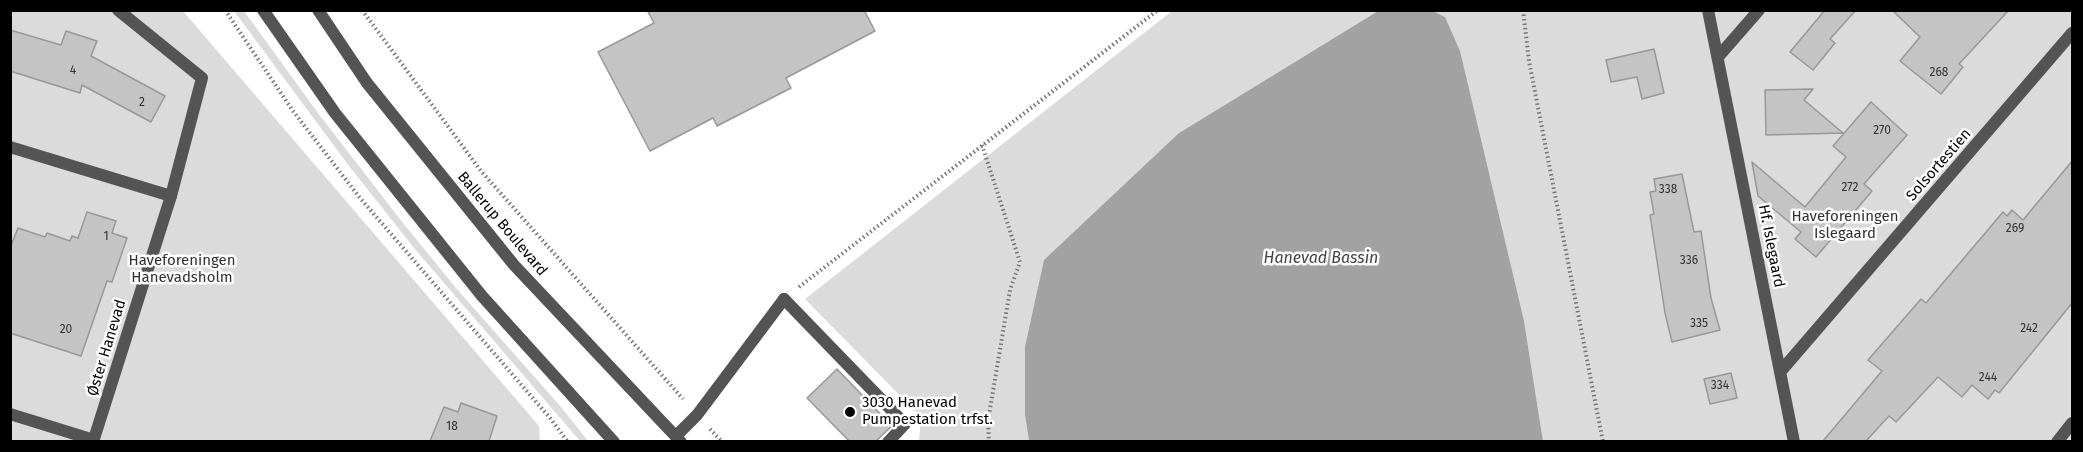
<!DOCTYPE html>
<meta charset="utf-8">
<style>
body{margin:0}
#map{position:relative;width:2083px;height:452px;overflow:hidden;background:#fff;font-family:"Fira Sans",sans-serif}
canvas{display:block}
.frame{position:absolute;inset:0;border:12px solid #000;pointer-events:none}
</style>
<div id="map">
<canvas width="2083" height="452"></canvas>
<div class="frame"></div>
</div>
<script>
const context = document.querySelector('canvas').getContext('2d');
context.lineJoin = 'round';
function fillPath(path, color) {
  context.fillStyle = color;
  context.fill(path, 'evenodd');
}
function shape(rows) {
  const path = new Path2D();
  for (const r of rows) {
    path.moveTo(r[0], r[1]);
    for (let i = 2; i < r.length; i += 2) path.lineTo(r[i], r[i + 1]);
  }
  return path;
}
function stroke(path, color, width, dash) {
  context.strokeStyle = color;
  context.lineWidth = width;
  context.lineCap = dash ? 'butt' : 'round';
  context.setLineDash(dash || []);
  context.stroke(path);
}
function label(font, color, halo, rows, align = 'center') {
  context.font = font + ' "Fira Sans",sans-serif';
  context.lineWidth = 5;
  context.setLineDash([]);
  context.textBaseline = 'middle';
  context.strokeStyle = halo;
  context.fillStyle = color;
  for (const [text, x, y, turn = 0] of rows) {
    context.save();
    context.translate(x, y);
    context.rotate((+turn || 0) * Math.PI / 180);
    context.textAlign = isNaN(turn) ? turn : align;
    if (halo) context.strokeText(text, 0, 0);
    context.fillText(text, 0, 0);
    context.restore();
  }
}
fillPath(shape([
 [10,11,183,11,539,426,540,441,11,441],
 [234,11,244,11,318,113,403,223,456,288,561,407,588,441,580,441,414,248,349,166],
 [1172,11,1378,11,1179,133,1025,415,1029,441,919,441,921,417,805,299],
 [1433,11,2072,11,2072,441,1543,441,1524,321,1445,17]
]), '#dbdbdb');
fillPath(shape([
 [1378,11,1433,11,1445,17,1460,51,1524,321,1543,441,1029,441,1025,415,1025,347,1044,260,1179,133]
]), '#a2a2a2');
const building = shape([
 [647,10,864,10,875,31,786,78,791,88,717,126,713,118,650,151,598,52,654,23,647,10],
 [1825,10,1856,10,1830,39,1835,43,1813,70,1790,52,1825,10],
 [1892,10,2009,10,1959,64,1963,67,1941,94,1900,61,1920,37,1892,10],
 [10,30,61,45,66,31,97,41,91,56,165,96,151,122,82,85,80,93,10,71,10,30],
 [1654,49,1664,93,1642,99,1637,77,1611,82,1606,60,1654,49],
 [1813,89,1804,100,1843,133,1766,135,1765,90,1813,89],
 [1871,102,1907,135,1864,184,1872,191,1816,257,1795,239,1801,232,1758,196,1752,162,1805,207,1846,157,1833,146,1871,102],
 [2073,160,2073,302,1999,393,1995,390,1988,399,1972,385,1962,397,1938,377,1896,422,1889,416,1866,441,1823,441,1882,371,1868,360,1921,299,1926,303,2003,212,2007,216,2012,210,2023,220,2073,160],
 [1682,174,1694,232,1701,231,1711,298,1720,330,1672,342,1665,313,1650,215,1654,214,1650,192,1656,191,1654,179,1682,174],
 [87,212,116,221,112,233,127,238,112,282,107,281,81,356,10,333,10,248,18,228,45,237,47,233,70,241,72,236,78,238,87,212],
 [837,369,892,426,876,441,849,441,807,398,837,369],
 [1731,373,1737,398,1710,404,1704,379,1731,373],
 [461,403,497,416,489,441,430,441,444,407,458,412,461,403]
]);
fillPath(building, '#c4c4c4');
stroke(building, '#989898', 1.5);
stroke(shape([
 [225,10,293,111,360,198,550,418,568,442],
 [362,10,481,171,683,399],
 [1523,10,1529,61,1603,442],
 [982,145,1020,262,1010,290,988,421,989,442],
 [799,287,1158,10],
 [710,429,722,442]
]), '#767676', 4, [1.5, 3]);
stroke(shape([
 [1708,10,1794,442],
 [1718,57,1759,10],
 [10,147,171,196],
 [784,299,905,424,888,442],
 [1781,371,2072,33],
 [10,414,94,440],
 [2057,442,2072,423]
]), '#545454', 12);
stroke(shape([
 [676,436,697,415,784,299],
 [93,442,171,196,202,78,118,10]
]), '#545454', 12);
stroke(shape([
 [263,10,335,113,482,296,614,442],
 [318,10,367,83,514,265,681,442]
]), '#545454', 12);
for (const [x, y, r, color] of [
 [850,412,6,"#000"]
]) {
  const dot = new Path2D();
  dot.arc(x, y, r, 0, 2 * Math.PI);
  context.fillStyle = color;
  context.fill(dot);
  stroke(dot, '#fff', 2);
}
label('12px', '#313131', null, [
 ["4",73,71],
 ["268",1939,73],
 ["2",142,103],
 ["270",1882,131],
 ["272",1850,188],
 ["338",1668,190],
 ["269",2015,229],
 ["1",106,237],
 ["336",1689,261],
 ["335",1699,324],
 ["242",2029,329],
 ["20",66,330],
 ["244",1988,378],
 ["334",1720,386],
 ["18",452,427]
]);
label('15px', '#000', '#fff', [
 ["Solsortestien",1939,165,-49],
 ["Ballerup Boulevard",502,224,50],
 ["Hf. Islegaard",1771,246,79],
 ["Øster Hanevad",107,348,-73]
]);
label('15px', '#323232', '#fff', [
 ["Haveforeningen",1845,217],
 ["Islegaard",1845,234],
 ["Haveforeningen",182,261],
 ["Hanevadsholm",182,278]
]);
label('15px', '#000', '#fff', [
 ["3030 Hanevad",862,403],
 ["Pumpestation trfst.",862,420]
], 'left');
label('italic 16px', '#434343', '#fff', [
 ["Hanevad Bassin",1321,259]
]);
</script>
